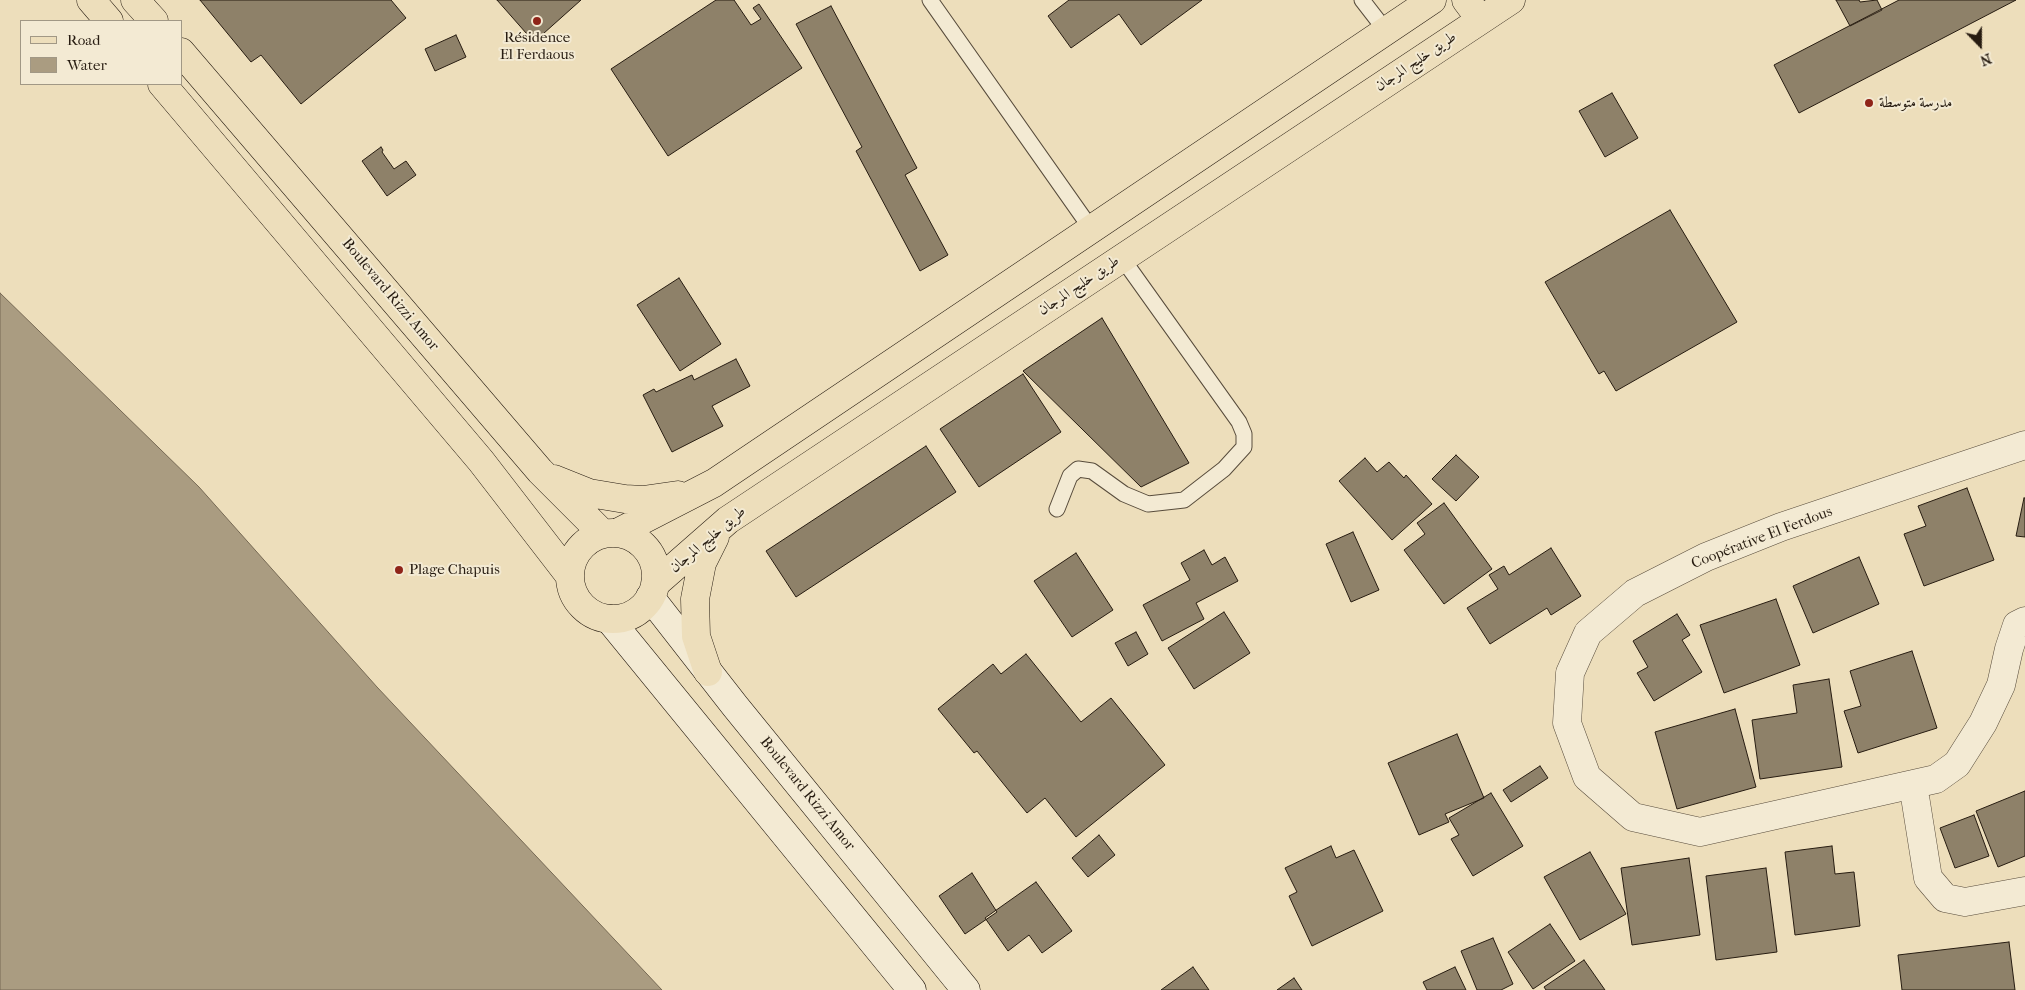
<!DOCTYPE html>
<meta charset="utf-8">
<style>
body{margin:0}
#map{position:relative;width:2025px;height:990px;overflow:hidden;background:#eddebb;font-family:"IM FELL French Canon",serif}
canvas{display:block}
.legend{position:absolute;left:20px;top:20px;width:162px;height:65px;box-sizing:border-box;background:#f3ead3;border:1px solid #a19885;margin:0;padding:6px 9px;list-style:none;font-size:15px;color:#271c11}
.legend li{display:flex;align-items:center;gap:10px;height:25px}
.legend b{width:25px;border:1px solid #a19885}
.north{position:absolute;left:1955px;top:20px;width:50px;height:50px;-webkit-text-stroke:4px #f3ead3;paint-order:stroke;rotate:158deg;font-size:14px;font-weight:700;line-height:20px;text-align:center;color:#271c11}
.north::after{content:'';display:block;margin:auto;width:18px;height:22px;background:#271c11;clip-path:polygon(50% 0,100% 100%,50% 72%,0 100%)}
</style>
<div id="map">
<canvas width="2025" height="990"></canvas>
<ul class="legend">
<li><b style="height:6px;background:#eddebb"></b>Road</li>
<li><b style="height:14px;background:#aa9c81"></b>Water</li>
</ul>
<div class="north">N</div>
</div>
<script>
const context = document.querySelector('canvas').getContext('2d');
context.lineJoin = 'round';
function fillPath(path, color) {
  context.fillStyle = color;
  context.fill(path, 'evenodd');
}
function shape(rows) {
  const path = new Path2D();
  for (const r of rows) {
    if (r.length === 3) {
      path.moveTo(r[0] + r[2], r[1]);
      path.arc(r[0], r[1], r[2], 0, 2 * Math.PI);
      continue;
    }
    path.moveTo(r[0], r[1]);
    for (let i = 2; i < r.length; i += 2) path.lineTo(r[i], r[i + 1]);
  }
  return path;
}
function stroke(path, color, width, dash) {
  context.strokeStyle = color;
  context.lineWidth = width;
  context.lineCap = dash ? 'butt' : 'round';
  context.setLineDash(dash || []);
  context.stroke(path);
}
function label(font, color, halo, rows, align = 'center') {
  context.font = font + ' "IM FELL French Canon",Amiri,serif';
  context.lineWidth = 4;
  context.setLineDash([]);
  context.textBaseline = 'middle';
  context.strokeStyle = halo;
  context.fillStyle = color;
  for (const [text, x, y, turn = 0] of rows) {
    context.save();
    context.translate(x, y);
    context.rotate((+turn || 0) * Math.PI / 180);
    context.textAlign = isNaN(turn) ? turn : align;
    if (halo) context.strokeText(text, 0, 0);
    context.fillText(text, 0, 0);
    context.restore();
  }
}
const water = shape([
 [0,293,199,487,377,687,662,990,0,990,0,293]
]);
fillPath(water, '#aa9c81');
stroke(water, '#766954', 1);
const building = shape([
 [200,0,391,0,406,18,301,104,261,55,251,62,200,0],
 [497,0,581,0,534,42,497,0],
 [716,0,734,0,751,25,761,19,753,8,759,4,802,68,668,156,611,69,716,0],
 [1069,0,1202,0,1141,45,1119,14,1071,48,1048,16,1069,0],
 [1836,0,1859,0,1860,2,1877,0,1882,10,1850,26,1836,0],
 [1899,0,2016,0,1799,113,1774,65,1899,0],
 [831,6,917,168,905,175,948,255,920,271,856,151,862,147,796,24,831,6],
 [456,35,466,57,435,71,425,49,456,35],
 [1612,93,1638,138,1605,157,1579,111,1612,93],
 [381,147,383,150,382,152,394,169,406,161,416,175,387,196,362,161,381,147],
 [1670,210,1737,322,1616,391,1604,371,1599,374,1545,282,1670,210],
 [679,278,721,344,680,371,637,305,679,278],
 [1102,318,1189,463,1141,487,1023,371,1102,318],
 [736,359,750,386,712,406,723,426,672,452,643,395,654,389,656,392,692,375,694,380,736,359],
 [1023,374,1061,432,979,487,940,429,1023,374],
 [926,446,956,492,796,597,766,551,926,446],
 [1456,455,1479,477,1456,501,1432,479,1456,455],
 [1365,458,1377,472,1389,462,1404,478,1406,475,1432,504,1392,540,1339,481,1365,458],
 [1967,488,1994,560,1924,586,1904,534,1926,526,1918,506,1967,488],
 [2024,498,2025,498,2025,537,2016,536,2024,498],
 [1444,503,1492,569,1444,604,1404,550,1425,534,1417,523,1444,503],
 [1353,532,1379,590,1351,602,1326,544,1353,532],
 [1551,548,1581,596,1551,615,1547,608,1490,644,1467,608,1498,589,1489,575,1504,566,1509,575,1551,548],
 [1204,550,1212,565,1225,557,1238,581,1196,603,1204,619,1162,641,1143,605,1190,580,1181,563,1204,550],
 [1076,553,1113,610,1072,637,1034,581,1076,553],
 [1859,557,1879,604,1813,633,1793,586,1859,557],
 [1776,599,1800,665,1724,693,1700,625,1776,599],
 [1224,612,1250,653,1194,689,1168,648,1224,612],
 [1677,614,1690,635,1682,640,1702,672,1654,701,1637,673,1648,667,1633,641,1677,614],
 [1136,632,1148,654,1128,666,1115,643,1136,632],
 [1912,651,1937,728,1858,753,1844,711,1861,706,1850,671,1912,651],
 [1026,654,1081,722,1111,698,1165,765,1076,837,1045,798,1027,813,977,751,974,753,938,709,993,664,1001,674,1026,654],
 [1829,679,1842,767,1760,779,1752,720,1797,713,1793,685,1829,679],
 [1735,709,1756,787,1677,809,1655,732,1735,709],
 [1457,734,1484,798,1445,814,1449,822,1419,835,1388,763,1457,734],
 [1540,766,1548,778,1511,802,1503,790,1540,766],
 [2025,791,2025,856,1998,867,1976,811,2025,791],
 [1491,793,1523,846,1473,876,1451,839,1459,835,1449,818,1491,793],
 [1974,815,1989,856,1955,868,1940,828,1974,815],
 [1099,835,1115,855,1088,877,1072,858,1099,835],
 [1331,846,1336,858,1354,850,1383,911,1312,946,1289,896,1297,892,1285,868,1331,846],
 [1832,846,1835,874,1854,872,1860,926,1795,935,1785,852,1832,846],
 [1590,852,1626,914,1580,940,1544,877,1590,852],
 [1689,858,1700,935,1632,945,1621,868,1689,858],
 [1766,868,1777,952,1716,960,1706,876,1766,868],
 [972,873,997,912,965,934,939,896,972,873],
 [1036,882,1072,931,1042,953,1029,935,1008,951,985,918,1036,882],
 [1550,924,1575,961,1533,989,1508,952,1550,924],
 [1493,938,1513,984,1501,990,1477,990,1461,951,1493,938],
 [2009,942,2015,990,1902,990,1898,955,2009,942],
 [1584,960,1605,990,1546,990,1544,987,1584,960],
 [1193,967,1209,990,1161,990,1193,967],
 [1455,967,1466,990,1427,990,1423,982,1455,967],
 [1294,978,1302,990,1277,990,1294,978]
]);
fillPath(building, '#8e8169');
stroke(building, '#271c11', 1);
const service = shape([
 [930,0,1092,230],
 [1362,0,1386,31],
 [1057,509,1070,476,1078,469,1092,471,1124,494,1148,504,1184,500,1224,469,1244,447,1244,434,1239,422,1122,258]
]);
const minor = shape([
 [2025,445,1781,527,1706,557,1635,593,1588,633,1570,673,1567,723,1587,777,1633,817,1700,832,1936,779,1957,764,1983,723,2001,685,2009,649,2017,625,2025,621],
 [1913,784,1928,878,1945,898,1965,902,2025,891]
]);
const secondary = shape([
 [650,597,735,706,966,990],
 [609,619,912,990]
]);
const primary = shape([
 [91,0,109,21],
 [135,0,154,21],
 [1466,0,1481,20],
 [181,52,540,471,603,534],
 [162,84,481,461,569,575],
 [554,479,589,493,625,499,643,500,678,495],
 [617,533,714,483,1432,0],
 [613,576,43],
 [655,584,728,520,1511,0],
 [708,672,696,636,695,599,702,563,715,537]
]);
stroke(service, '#584c3c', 17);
stroke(minor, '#584c3c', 29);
stroke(secondary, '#271c11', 29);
stroke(primary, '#271c11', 29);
stroke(service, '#f3ead3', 15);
stroke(minor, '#f3ead3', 28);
stroke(secondary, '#f3ead3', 28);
stroke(primary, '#eddebb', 28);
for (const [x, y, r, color] of [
 [537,21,5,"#8f2418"],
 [1869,103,5,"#8f2418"],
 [399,570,5,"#8f2418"]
]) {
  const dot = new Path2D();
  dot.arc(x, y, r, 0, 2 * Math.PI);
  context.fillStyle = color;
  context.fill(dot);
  stroke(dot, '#f3ead3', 2);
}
label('15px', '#271c11', '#f3ead3', [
 ["Résidence",537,38,"center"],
 ["El Ferdaous",537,55,"center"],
 ["مدرسة متوسطة",1879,103],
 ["Plage Chapuis",409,570]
], 'left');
label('15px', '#271c11', '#f3ead3', [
 ["طريق خليج المرجان",1416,62,-34],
 ["طريق خليج المرجان",1079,286,-34],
 ["Boulevard Rizzi Amor",390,295,50],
 ["Coopérative El Ferdous",1762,538,-21],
 ["طريق خليج المرجان",708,540,-40],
 ["Boulevard Rizzi Amor",807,794,51]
]);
</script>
